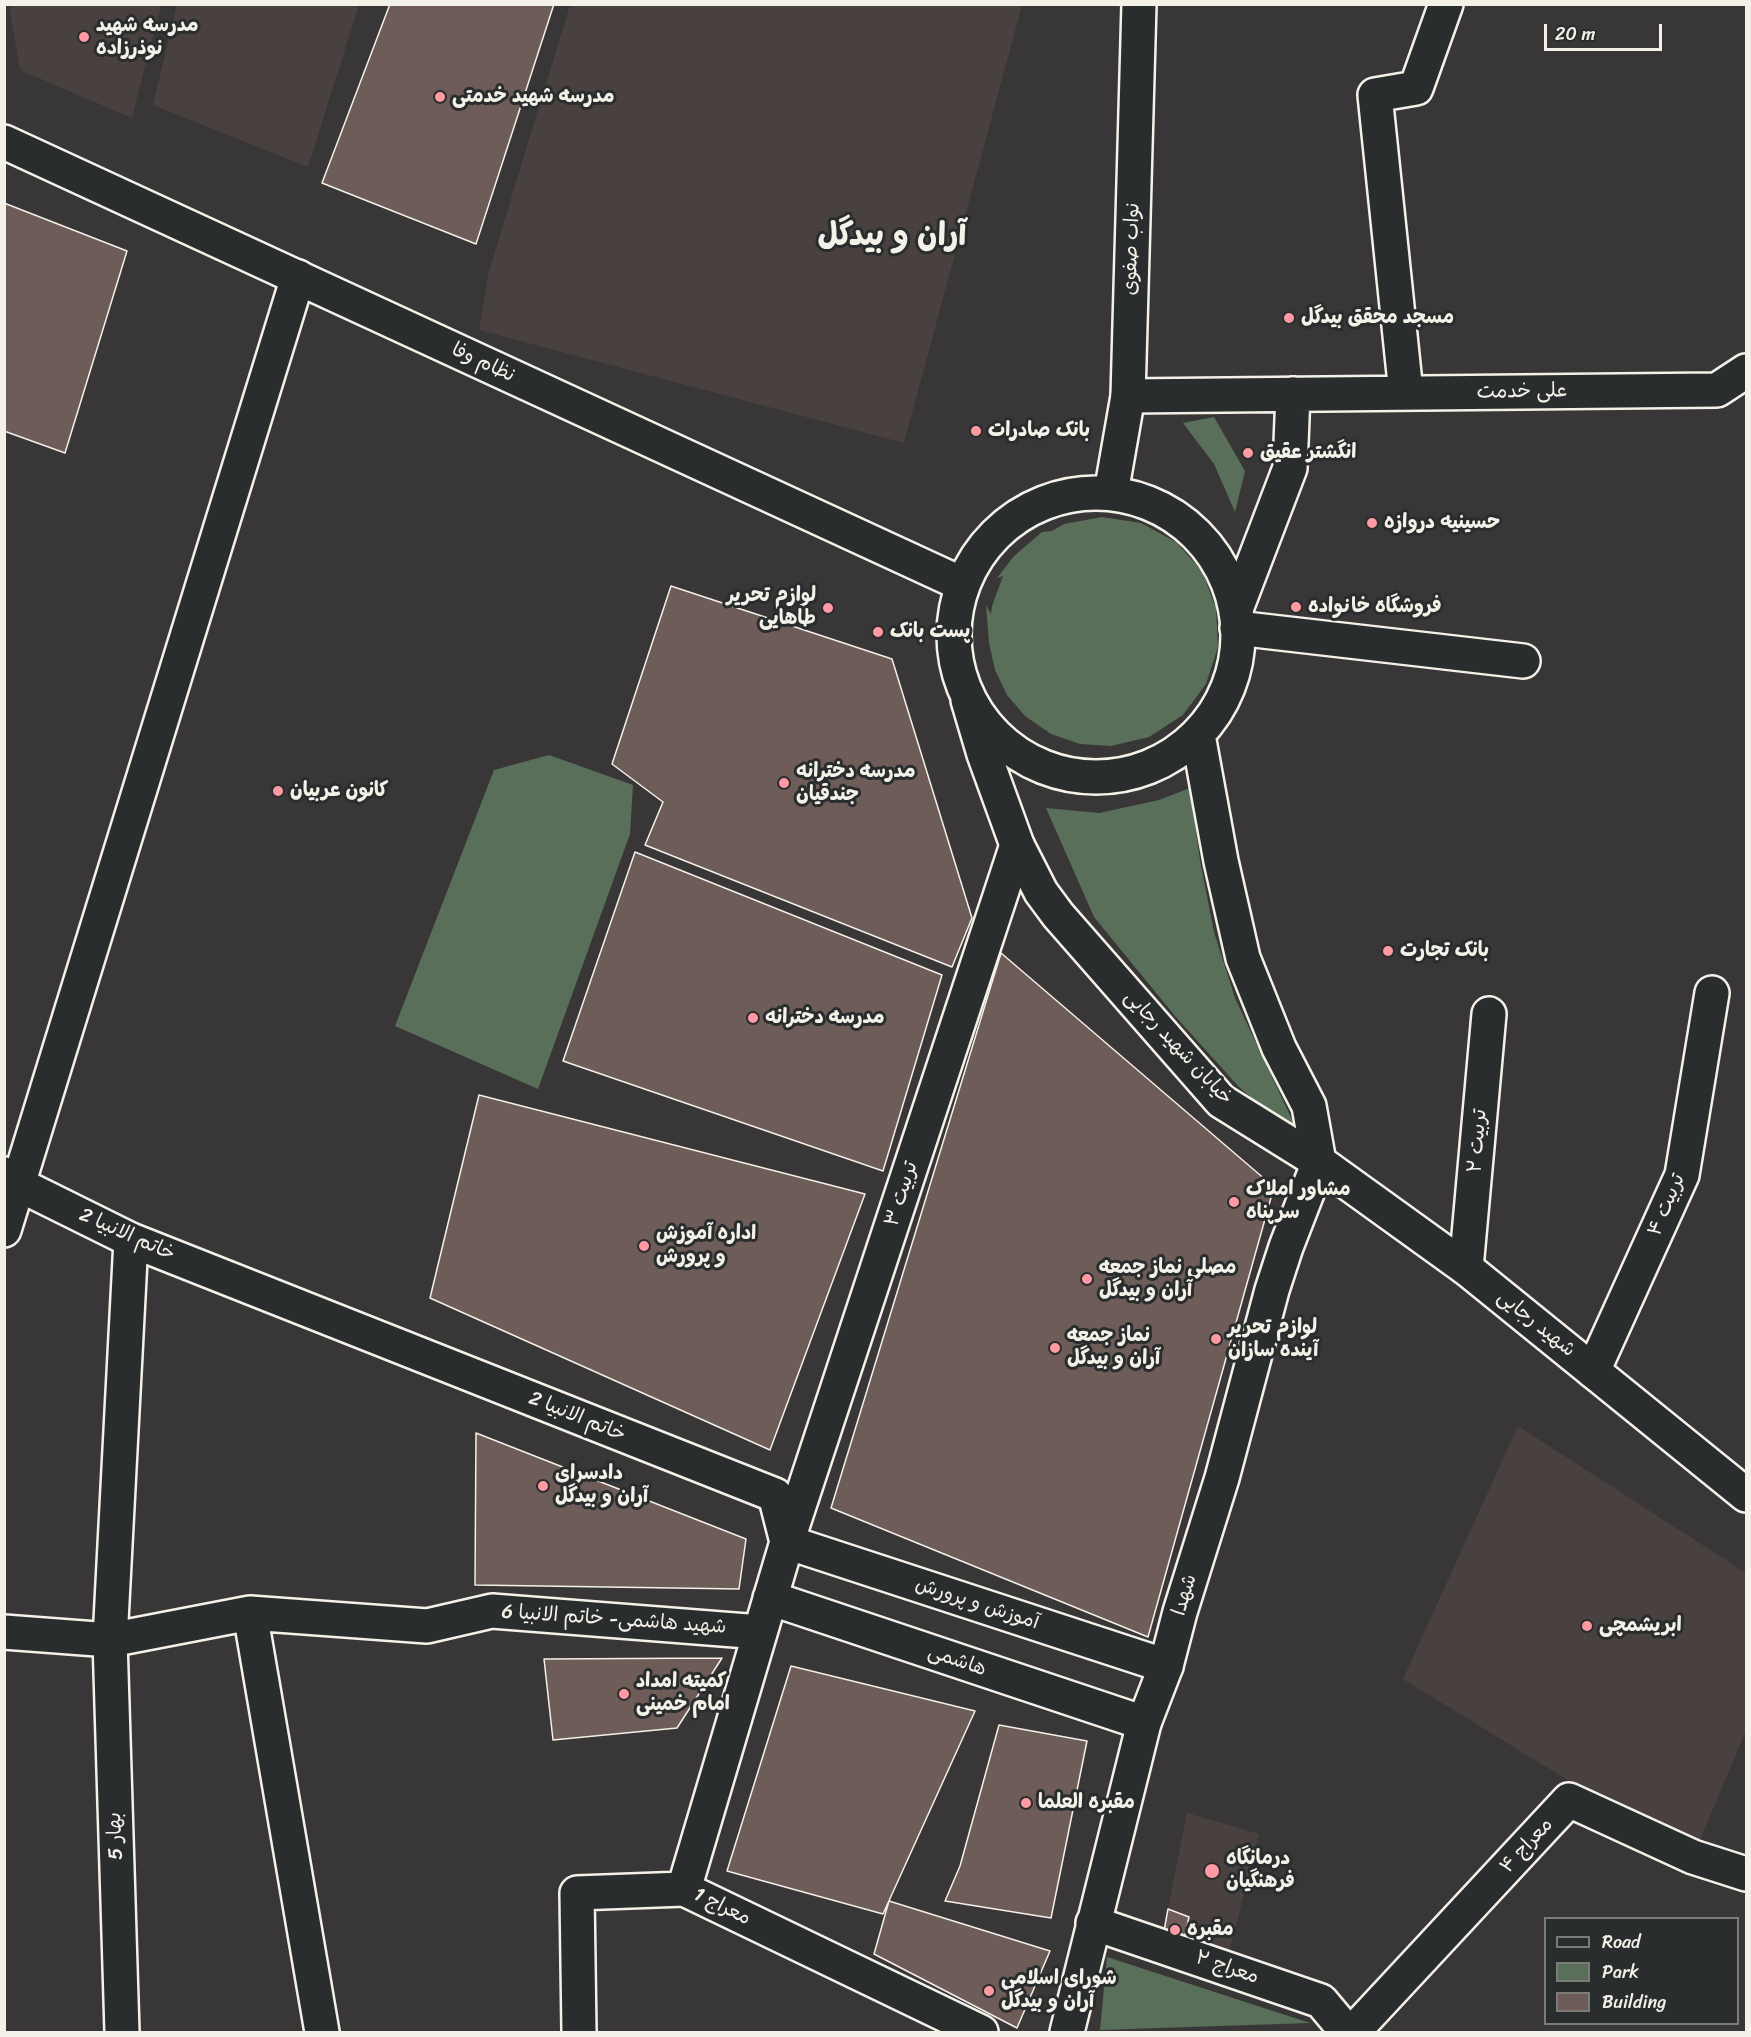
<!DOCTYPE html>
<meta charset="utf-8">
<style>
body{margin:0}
#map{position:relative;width:1751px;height:2037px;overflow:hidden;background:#383636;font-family:Sriracha,sans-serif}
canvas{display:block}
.frame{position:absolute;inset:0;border:6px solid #f4f1e8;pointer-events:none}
.legend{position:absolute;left:1544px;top:1917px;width:195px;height:108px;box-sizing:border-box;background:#2a2d2e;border:2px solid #7b7b78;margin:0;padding:8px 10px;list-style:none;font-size:18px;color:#f4f1e8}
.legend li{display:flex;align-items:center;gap:12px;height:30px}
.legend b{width:30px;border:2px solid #7b7b78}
.scale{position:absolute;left:1544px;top:24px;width:118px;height:27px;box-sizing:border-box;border:3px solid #f4f1e8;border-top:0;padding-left:8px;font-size:18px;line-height:21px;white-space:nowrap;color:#f4f1e8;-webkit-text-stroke:4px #2a2d2e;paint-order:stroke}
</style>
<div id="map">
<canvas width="1751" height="2037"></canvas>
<div class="frame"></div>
<ul class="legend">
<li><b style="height:8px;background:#2a2d2e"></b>Road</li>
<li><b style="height:16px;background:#596f5a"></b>Park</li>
<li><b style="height:16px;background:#6e5c58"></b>Building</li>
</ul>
<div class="scale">20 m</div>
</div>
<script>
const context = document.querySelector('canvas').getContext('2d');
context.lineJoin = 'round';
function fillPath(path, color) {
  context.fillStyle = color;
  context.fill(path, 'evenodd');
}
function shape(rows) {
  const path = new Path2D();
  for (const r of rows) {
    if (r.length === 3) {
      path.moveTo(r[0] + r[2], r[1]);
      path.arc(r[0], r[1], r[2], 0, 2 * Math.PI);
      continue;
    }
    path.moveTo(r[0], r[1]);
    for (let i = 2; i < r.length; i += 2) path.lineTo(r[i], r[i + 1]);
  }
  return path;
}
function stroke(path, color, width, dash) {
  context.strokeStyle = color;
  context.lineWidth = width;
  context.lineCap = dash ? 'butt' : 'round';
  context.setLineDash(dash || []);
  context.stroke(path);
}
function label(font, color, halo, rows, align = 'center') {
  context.font = font + ' Sriracha,"Playpen Sans Arabic",sans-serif';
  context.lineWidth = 6;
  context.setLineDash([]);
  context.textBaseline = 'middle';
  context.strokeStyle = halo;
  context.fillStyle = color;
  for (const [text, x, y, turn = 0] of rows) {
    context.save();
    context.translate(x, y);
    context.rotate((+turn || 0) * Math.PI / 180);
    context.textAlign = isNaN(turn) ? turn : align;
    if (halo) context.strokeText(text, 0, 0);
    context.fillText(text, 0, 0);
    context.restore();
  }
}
fillPath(shape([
 [177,4,359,5,308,167,153,105],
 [9,5,161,5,132,118,20,70],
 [570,5,1022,5,904,443,479,330,489,271],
 [1518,1426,1746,1573,1746,1730,1693,1857,1403,1679],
 [1187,1813,1259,1834,1226,1965,1182,1949,1189,1917,1168,1909]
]), '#484140');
fillPath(shape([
 [1214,417,1245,471,1235,512,1214,464,1183,423],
 [1102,517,1141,523,1176,542,1202,571,1216,608,1218,647,1206,684,1183,715,1149,737,1111,746,1080,744,1051,734,1025,716,1007,695,995,670,989,643,986,605,991,614,992,606,1003,576,997,578,1014,556,1042,532,1052,531,1064,524],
 [549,755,633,785,630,834,538,1089,395,1026,494,770],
 [1190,788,1200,860,1214,932,1235,998,1303,1143,1239,1087,1175,1016,1094,917,1046,808,1099,813,1159,800],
 [1107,1957,1310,2023,1100,2030]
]), '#596f5a');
const building = shape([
 [390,4,554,4,476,244,322,183,390,4],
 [4,203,127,251,65,453,4,431,4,203],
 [671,586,892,659,972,918,952,967,645,845,663,802,612,764,671,586],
 [635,852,942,975,883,1171,563,1061,635,852],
 [1001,953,1274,1187,1148,1637,831,1508,1001,953],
 [479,1095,865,1194,770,1450,430,1298,479,1095],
 [476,1433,746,1539,739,1589,475,1585,476,1433],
 [722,1658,677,1728,553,1740,544,1659,722,1658],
 [791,1666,975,1711,883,1914,727,1871,791,1666],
 [999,1725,1087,1741,1051,1918,945,1901,960,1866,999,1725],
 [889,1901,1050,1951,1017,2028,874,1954,889,1901],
 [1168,1909,1189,1917,1182,1949,1162,1942,1168,1909]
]);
fillPath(building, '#6e5c58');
stroke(building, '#f4f1e8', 1.5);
const minor = shape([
 [1406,393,1375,95,1416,88,1446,4],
 [1128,396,1717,390,1746,371],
 [1236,609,1290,468,1293,394],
 [1237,628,1523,661],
 [1017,845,787,1542,1166,1666],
 [4,1174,20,1185,131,1240,775,1495,787,1542,684,1889],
 [4,1230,298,277],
 [1466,1268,1489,1014],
 [1593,1371,1682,1175,1712,993],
 [770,1598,1144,1723],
 [250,1613,322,2032],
 [4,1632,110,1640,250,1613,427,1626,492,1611,760,1632],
 [1093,1923,1321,2001,1347,2032],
 [122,2032,110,1640,131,1240],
 [579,2032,577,1893,684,1889,981,2032],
 [1353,2032,1569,1800,1693,1857,1746,1874]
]);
const tertiary = shape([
 [1067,2032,1144,1723,1166,1666,1180,1612,1222,1478,1272,1290,1286,1247,1319,1162]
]);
const secondary = shape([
 [4,142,962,584],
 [1096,635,142],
 [1111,493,1128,396,1139,4],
 [968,700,984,754,1017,845,1041,892,1058,915,1221,1101,1319,1162,1466,1268,1746,1495],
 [1198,735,1221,861,1243,958,1279,1048,1309,1106,1319,1162]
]);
stroke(minor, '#f4f1e8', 38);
stroke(tertiary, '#f4f1e8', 38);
stroke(secondary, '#f4f1e8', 38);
stroke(minor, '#2a2d2e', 33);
stroke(tertiary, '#2a2d2e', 33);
stroke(secondary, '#2a2d2e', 33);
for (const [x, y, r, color] of [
 [84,37,6,"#ff9aa2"],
 [440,97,6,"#ff9aa2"],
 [1289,318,6,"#ff9aa2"],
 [976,431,6,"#ff9aa2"],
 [1248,453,6,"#ff9aa2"],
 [1372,523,6,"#ff9aa2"],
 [1296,607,6,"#ff9aa2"],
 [828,608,6,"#ff9aa2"],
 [878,632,6,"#ff9aa2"],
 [784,783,6,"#ff9aa2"],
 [278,791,6,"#ff9aa2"],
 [1388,951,6,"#ff9aa2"],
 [753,1018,6,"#ff9aa2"],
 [1234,1202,6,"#ff9aa2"],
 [644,1246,6,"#ff9aa2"],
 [1087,1279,6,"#ff9aa2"],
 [1216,1339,6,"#ff9aa2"],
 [1055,1348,6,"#ff9aa2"],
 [543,1486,6,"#ff9aa2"],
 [1587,1626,6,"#ff9aa2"],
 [624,1694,6,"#ff9aa2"],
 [1026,1803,6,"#ff9aa2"],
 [1212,1871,8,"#ff9aa2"],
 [1175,1930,6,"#ff9aa2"],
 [989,1991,6,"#ff9aa2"]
]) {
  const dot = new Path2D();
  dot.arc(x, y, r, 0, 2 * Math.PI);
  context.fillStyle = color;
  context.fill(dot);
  stroke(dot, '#2a2d2e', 2);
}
label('bold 20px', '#f4f1e8', '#2a2d2e', [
 ["مدرسه شهید",96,26],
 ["نوذرزاده",96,49],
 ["مدرسه شهید خدمتی",452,97],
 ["مسجد محقق بیدگل",1301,318],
 ["بانک صادرات",988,431],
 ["انگشتر عقیق",1260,453],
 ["حسینیه دروازه",1384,523],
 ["لوازم تحریر",816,596,"right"],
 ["طاهایی",816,619,"right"],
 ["فروشگاه خانواده",1308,607],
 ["پست بانک",890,632],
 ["مدرسه دخترانه",796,772],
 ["جندقیان",796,795],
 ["کانون عربیان",290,791],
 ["بانک تجارت",1400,951],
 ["مدرسه دخترانه",765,1018],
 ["مشاور املاک",1246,1190],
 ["سرپناه",1246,1213],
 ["اداره آموزش",656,1234],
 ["و پرورش",656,1257],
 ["مصلی نماز جمعه",1099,1268],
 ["آران و بیدگل",1099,1291],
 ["لوازم تحریر",1228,1328],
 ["آینده سازان",1228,1351],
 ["نماز جمعه",1067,1336],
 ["آران و بیدگل",1067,1359],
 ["دادسرای",555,1474],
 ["آران و بیدگل",555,1497],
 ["ابریشمچی",1599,1626],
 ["کمیته امداد",636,1682],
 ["امام خمینی",636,1705],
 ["مقبره العلما",1038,1803],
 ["درمانگاه",1226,1859],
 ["فرهنگیان",1226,1882],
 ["مقبره",1187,1930],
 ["شورای اسلامی",1001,1979],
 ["آران و بیدگل",1001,2002]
], 'left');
label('20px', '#f4f1e8', '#2a2d2e', [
 ["نواب صفوی",1132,249,-88],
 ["نظام وفا",483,363,25],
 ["علی خدمت",1522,392,-1],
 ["خیابان شهید رجایی",1178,1048,47],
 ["تربیت ۲",1478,1141,-85],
 ["تربیت ۳",902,1194,-72],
 ["تربیت ۴",1667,1205,-67],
 ["خاتم الانبیا 2",127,1235,24],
 ["شهید رجایی",1536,1324,39],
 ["خاتم الانبیا 2",577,1417,22],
 ["شهدا",1185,1595,-73],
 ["آموزش و پرورش",977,1604,18],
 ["شهید هاشمی- خاتم الانبیا 6",614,1620,4],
 ["هاشمی",957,1661,19],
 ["بهار 5",116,1836,-92],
 ["معراج ۴",1527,1846,-47],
 ["معراج 1",722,1907,26],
 ["معراج ۲",1227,1968,19]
]);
label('bold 32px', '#f4f1e8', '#2a2d2e', [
 ["آران و بیدگل",892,237]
]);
</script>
